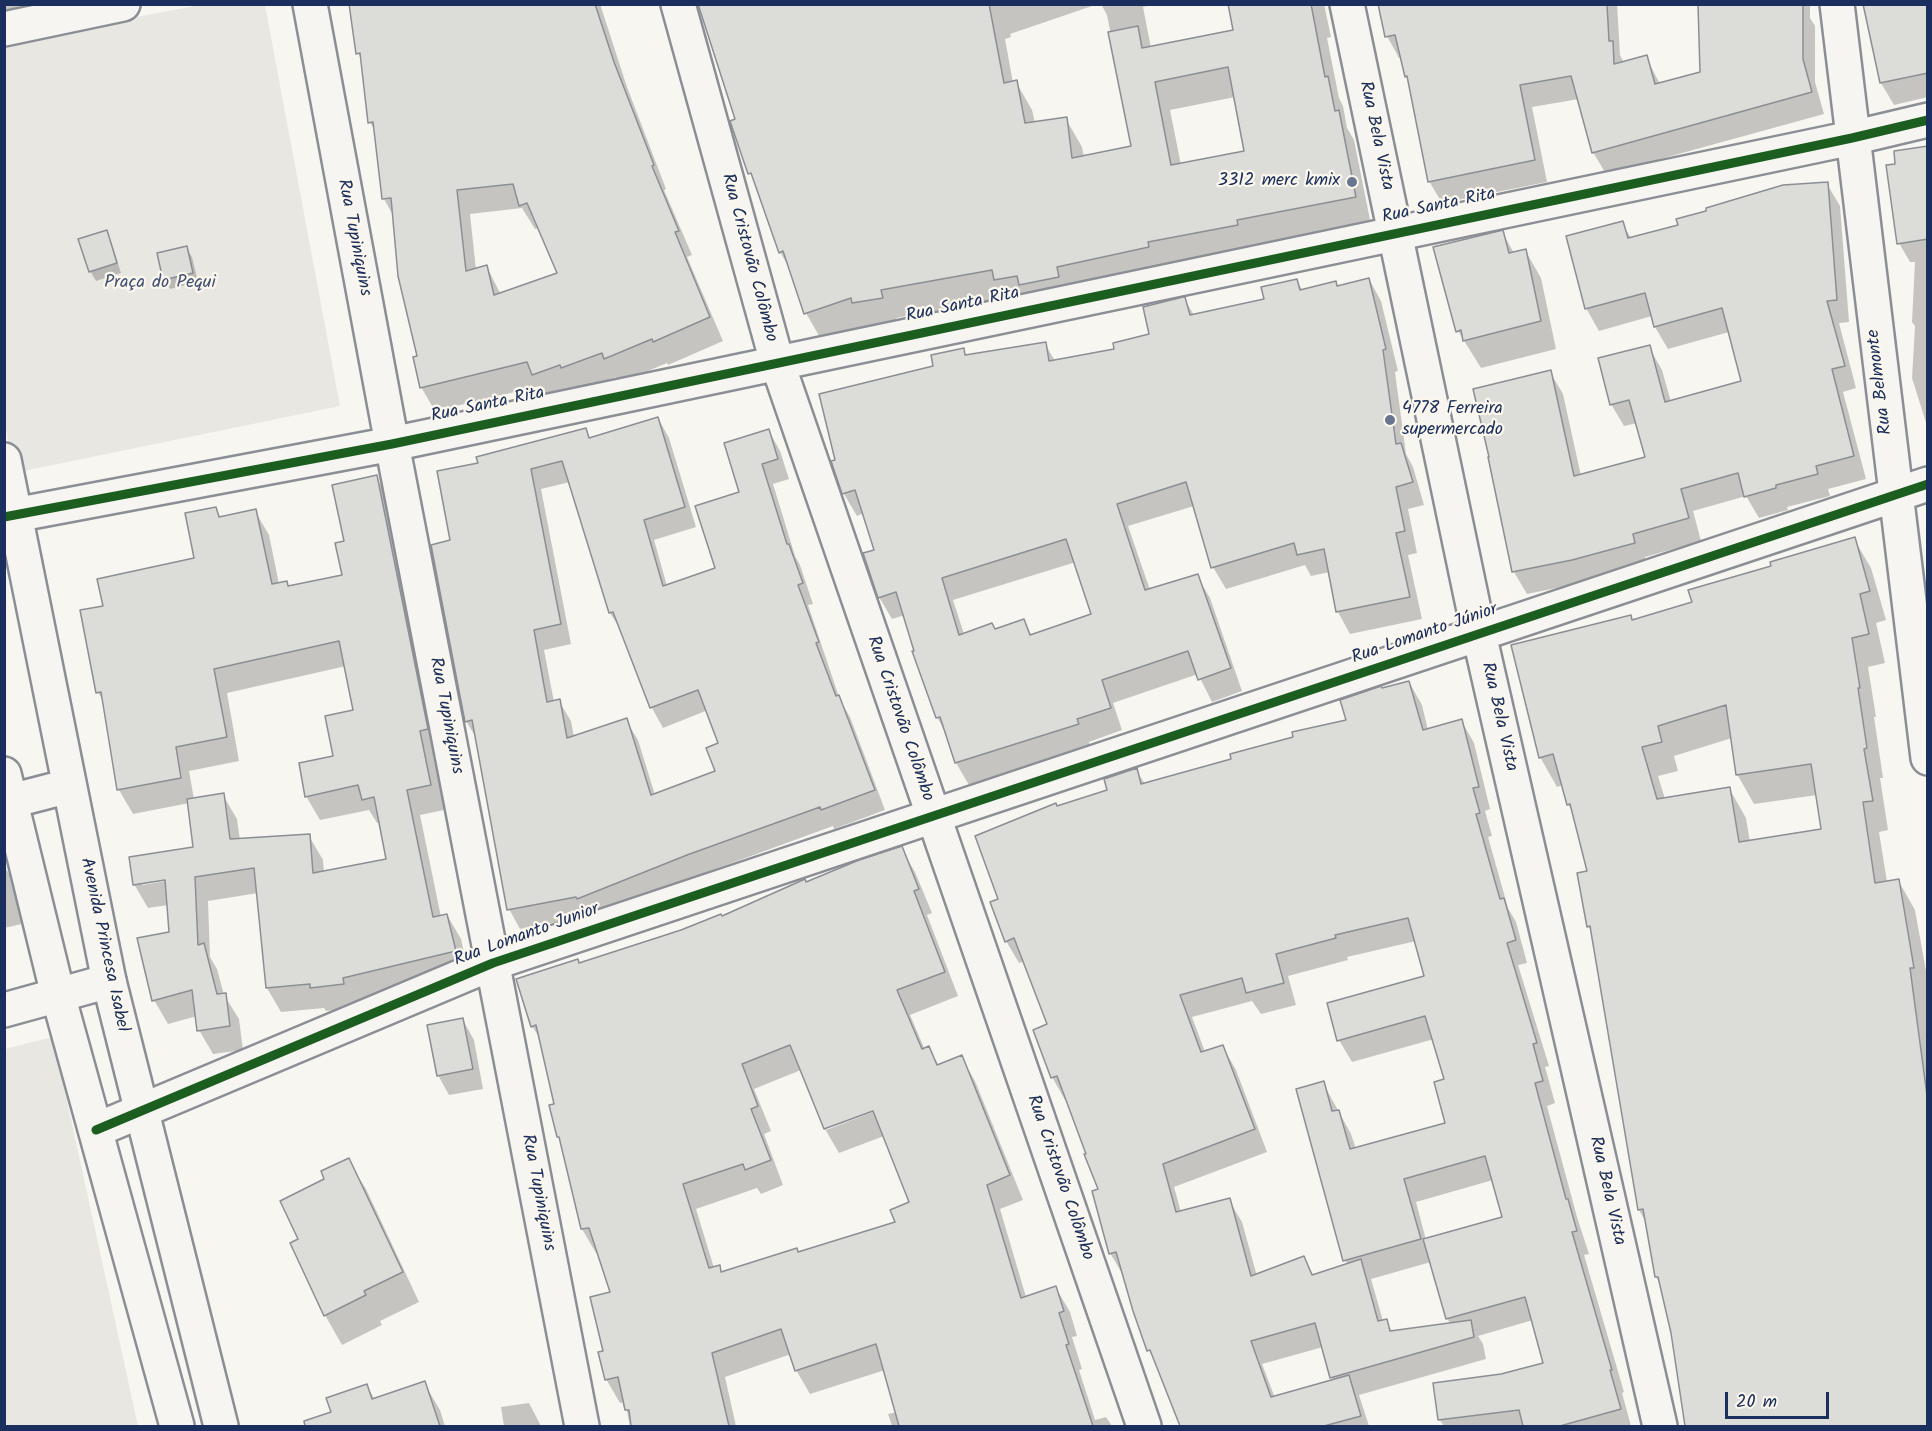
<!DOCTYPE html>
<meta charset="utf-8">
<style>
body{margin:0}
#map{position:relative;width:1932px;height:1431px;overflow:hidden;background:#f8f6f0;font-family:Kalam,sans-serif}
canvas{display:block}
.frame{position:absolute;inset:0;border:6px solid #1b2f5e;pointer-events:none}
.scale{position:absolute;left:1725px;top:1392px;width:104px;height:27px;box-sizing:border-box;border:3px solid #1b2f5e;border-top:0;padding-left:8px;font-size:18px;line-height:21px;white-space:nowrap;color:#1b2f5e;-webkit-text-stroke:4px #fbf7ec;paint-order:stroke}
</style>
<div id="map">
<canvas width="1932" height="1431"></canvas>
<div class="frame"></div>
<div class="scale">20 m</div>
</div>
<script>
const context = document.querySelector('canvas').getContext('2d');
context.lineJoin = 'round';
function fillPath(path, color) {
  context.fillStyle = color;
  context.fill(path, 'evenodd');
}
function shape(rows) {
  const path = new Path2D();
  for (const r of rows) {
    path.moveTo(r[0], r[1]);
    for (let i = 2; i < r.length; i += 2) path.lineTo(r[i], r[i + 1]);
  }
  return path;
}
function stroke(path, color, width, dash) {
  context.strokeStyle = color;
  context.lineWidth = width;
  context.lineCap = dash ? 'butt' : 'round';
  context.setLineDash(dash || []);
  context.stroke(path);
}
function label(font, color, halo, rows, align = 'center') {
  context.font = font + ' Kalam,sans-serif';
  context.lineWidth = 4.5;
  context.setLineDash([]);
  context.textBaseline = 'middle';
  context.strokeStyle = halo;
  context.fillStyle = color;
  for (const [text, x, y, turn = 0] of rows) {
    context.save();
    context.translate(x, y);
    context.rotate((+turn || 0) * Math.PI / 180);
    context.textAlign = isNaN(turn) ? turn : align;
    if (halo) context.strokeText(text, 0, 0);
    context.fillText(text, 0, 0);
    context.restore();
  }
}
fillPath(shape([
 [200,5,265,5,340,406,14,473,4,419,4,42],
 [53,1037,138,1426,5,1426,5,1049]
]), '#e8e7e2');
fillPath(shape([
 [4,4,101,4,4,28],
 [351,4,600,4,627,87,666,189,664,190,692,255,687,257,723,341,668,365,667,363,619,383,616,377,576,391,574,389,547,399,540,386,435,411,421,387,419,357,394,217,384,199,376,133,370,122,362,61,358,53],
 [522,208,535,229,539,228,559,274,501,295,487,267,476,270,470,214],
 [699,4,1098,4,1010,34,1011,37,1005,39,1013,83,1016,82,1032,110,1035,123,1066,119,1082,147,1084,157,1133,148,1107,15,1101,4,1158,4,1143,7,1151,48,1235,31,1230,4,1324,4,1331,37,1327,38,1339,98,1343,106,1347,128,1354,140,1371,225,1011,308,1006,298,896,318,898,326,869,331,866,326,822,341,806,313,790,269,780,252,759,189,750,173,737,120],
 [1235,97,1246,152,1181,165,1170,110],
 [1380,4,1617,4,1620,55,1624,63,1646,57,1660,84,1701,73,1700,4,1810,4,1810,18,1815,26,1815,82,1824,114,1606,174,1593,152,1579,99,1532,107,1547,182,1442,203,1429,181,1409,82,1402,57,1399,58,1387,36],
 [1928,4,1928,97,1894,105,1881,83],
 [1928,148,1928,429,1912,378,1915,326,1912,322,1915,262,1910,262,1899,243,1897,166],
 [1827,184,1840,206,1849,322,1839,323,1856,388,1843,392,1866,479,1828,489,1830,496,1787,507,1788,510,1759,518,1746,496,1693,511,1701,541,1645,557,1647,566,1586,582,1527,594,1514,572,1489,458,1550,372,1563,394,1581,476,1647,458,1637,423,1624,426,1611,404,1649,347,1662,370,1671,402,1742,382,1729,332,1668,349,1655,327,1652,316,1599,331,1586,308,1622,223,1631,238],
 [106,232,111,241,121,273,96,281,90,271],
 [1502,232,1514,253,1525,250,1541,278,1556,349,1481,368,1458,331],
 [186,248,192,257,198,282,170,289,165,279],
 [1369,279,1381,301,1398,371,1395,372,1406,454,1413,467,1424,505,1408,509,1417,553,1408,555,1422,619,1350,634,1338,612,1330,572,1311,576,1305,565,1226,589,1213,567,1194,506,1128,526,1150,590,1197,576,1210,598,1242,691,1212,702,1198,674,1113,703,1122,730,1089,742,1090,747,969,785,956,763,947,735,937,717,905,615,892,619,879,597,876,551,864,513,857,516,844,494,833,462,935,367,963,350,967,356,1045,344,1055,361,1116,350,1151,336,1184,299,1194,315,1265,300,1296,280,1303,291,1335,283,1338,287],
 [1076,562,1093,615,1032,636,1024,621,995,631,964,634,953,600],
 [658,418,669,438,696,527,654,540,667,586,717,569,741,493,769,431,780,451,789,479,773,484,795,556,800,565,813,604,808,605,840,700,850,717,885,810,834,829,833,826,699,875,590,919,588,916,520,929,509,909,478,741,466,721,452,541,480,465,585,430,590,439],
 [570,482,610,613,622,632,652,708,663,728,708,710,720,744,717,772,655,795,638,740,626,720,574,737,571,721,559,701,554,702,544,650,571,644,541,489],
 [376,477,390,501,441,754,433,755,444,810,420,815,441,917,447,915,461,939,469,975,356,1002,357,1008,326,1011,324,1008,281,1012,267,988,258,893,208,901,210,957,217,969,224,995,239,1019,243,1050,213,1054,199,1030,197,1016,168,1024,154,1000,170,933,168,905,148,908,134,884,195,848,189,803,133,814,119,790,104,703,98,692,105,607,196,559,216,508,221,518,255,511,269,535,279,584,286,582,289,587,343,576,345,542],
 [346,666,355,711,335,758,306,796,320,820,369,810,377,823,381,823,388,860,324,873,323,860,309,836,240,840,237,819,223,795,194,799,189,771,239,761,227,693],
 [172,877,173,880,142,885,142,882],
 [1854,539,1871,568,1886,620,1876,623,1885,663,1868,667,1876,717,1874,717,1883,778,1880,778,1888,830,1879,832,1887,882,1898,880,1915,910,1928,982,1928,997,1926,998,1928,1011,1928,1426,1694,1426,1662,1286,1656,1277,1647,1224,1639,1210,1593,934,1588,926,1589,872,1574,814,1568,804,1563,785,1557,787,1540,757,1633,622,1694,603,1773,567],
 [1732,738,1737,774,1754,804,1817,795,1823,830,1750,842,1746,818,1729,788,1665,799,1658,776,1678,771,1674,756],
 [1409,682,1422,705,1428,730,1461,720,1474,743,1490,809,1485,811,1492,836,1488,837,1508,908,1516,922,1527,963,1518,965,1549,1066,1545,1067,1555,1103,1547,1106,1577,1217,1589,1254,1584,1255,1624,1392,1622,1393,1631,1426,1444,1426,1440,1420,1435,1385,1502,1376,1545,1364,1533,1320,1478,1336,1483,1344,1486,1359,1359,1395,1369,1426,1181,1426,1158,1367,1149,1350,1123,1275,1110,1253,1100,1190,1067,1099,1065,1100,1052,1077,1049,1025,1025,961,1019,963,1006,941,1000,900,1057,808,1109,791,1136,770,1145,784,1233,760,1348,721,1382,690],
 [1416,941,1426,977,1339,1040,1352,1062,1434,1039,1446,1080,1447,1124,1356,1149,1351,1134,1323,1083,1345,1260,1348,1265,1314,1276,1304,1258,1257,1276,1242,1222,1229,1200,1181,1212,1174,1187,1267,1152,1236,1070,1223,1047,1205,1052,1192,1017,1252,1001,1261,1014,1296,1005,1288,976,1348,960,1347,957],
 [1493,1180,1504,1218,1426,1240,1416,1202],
 [1431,1262,1447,1318,1451,1325,1393,1333,1386,1321,1383,1321,1371,1279],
 [1323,1347,1333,1381,1275,1398,1262,1364],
 [901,848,915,872,932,913,927,915,958,996,910,1015,925,1050,929,1048,939,1066,961,1057,975,1081,1023,1200,1000,1209,1026,1297,1056,1288,1070,1312,1077,1336,1072,1337,1082,1369,1079,1370,1095,1420,1106,1417,1112,1426,892,1426,888,1414,897,1412,885,1370,810,1394,796,1370,791,1354,725,1377,736,1426,630,1426,625,1402,620,1403,606,1379,605,1352,612,1293,599,1253,596,1253,582,1229,562,1142,559,1137,555,1105,541,1040,532,1026,579,965,721,918],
 [801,1070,825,1129,839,1153,884,1136,910,1203,897,1223,798,1253,722,1273,719,1267,714,1268,696,1209,757,1188,761,1194,783,1185,764,1134,771,1131,754,1089],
 [880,1107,881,1109,826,1130,826,1127],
 [4,866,19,889,26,923,4,928],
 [463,1020,474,1040,483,1089,449,1095,438,1075],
 [348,1160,366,1189,419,1302,380,1321,382,1325,342,1345,325,1315,300,1240,326,1180],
 [424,1383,440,1410,445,1426,337,1426,328,1399,367,1386,375,1400],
 [529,1403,541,1426,504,1426,501,1407]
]), '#0003');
const building = shape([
 [349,4,595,4,614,62,654,165,652,166,679,231,675,232,710,317,653,342,652,339,604,359,602,353,561,368,560,365,532,375,527,362,420,388,413,357,417,356,398,276,391,198,382,199,373,122,368,123,360,53,356,54,349,4],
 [513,184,519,206,527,203,557,273,494,295,487,265,466,271,457,190,513,184],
 [698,4,989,4,1004,83,1017,80,1025,123,1067,117,1072,158,1131,146,1108,32,1138,26,1142,48,1233,30,1228,4,1311,4,1325,77,1328,76,1335,111,1339,110,1356,197,1237,220,1238,225,1148,242,1149,247,1057,267,1059,277,1019,285,1017,276,994,280,992,270,881,290,883,298,852,303,851,298,804,314,783,251,779,253,751,173,748,174,730,121,735,119,698,4],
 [1228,67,1244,151,1171,165,1155,82,1228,67],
 [1378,4,1607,4,1609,41,1613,41,1614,64,1647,55,1655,84,1700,72,1698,5,1803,4,1803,59,1812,92,1592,153,1571,76,1520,85,1535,160,1428,182,1407,76,1405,77,1395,35,1385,37,1378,4],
 [1863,4,1928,4,1928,73,1880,83,1863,4],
 [1928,146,1928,239,1897,244,1886,165,1895,164,1894,151,1928,146],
 [1828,182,1837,300,1827,301,1845,366,1832,369,1854,456,1816,466,1818,474,1776,485,1776,488,1744,497,1738,473,1681,489,1689,518,1633,534,1635,543,1572,560,1512,572,1488,457,1489,457,1473,389,1551,370,1574,476,1645,457,1629,400,1610,405,1598,358,1650,345,1665,402,1741,381,1722,308,1654,327,1645,293,1585,309,1566,236,1623,221,1628,238,1678,225,1676,219,1706,211,1706,208,1783,185,1828,182],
 [107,230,117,263,89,272,78,239,107,230],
 [1503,230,1509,253,1526,249,1541,321,1463,341,1461,330,1456,332,1433,247,1503,230],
 [187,246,193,273,163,280,157,253,187,246],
 [1369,278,1386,349,1383,350,1396,444,1401,443,1413,482,1396,487,1405,531,1396,533,1410,597,1336,612,1324,549,1297,555,1294,543,1211,568,1186,482,1117,504,1145,590,1198,574,1231,668,1198,680,1188,651,1102,680,1111,708,1077,719,1079,724,955,763,940,717,936,718,912,651,914,651,896,592,878,598,863,553,874,550,855,490,842,494,831,461,835,460,819,394,933,366,931,355,964,348,965,355,1046,342,1049,361,1114,349,1113,343,1149,334,1143,307,1183,297,1185,297,1190,315,1264,299,1261,287,1297,279,1300,290,1336,281,1337,286,1369,278],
 [1066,539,1091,614,1030,635,1024,619,995,629,992,623,959,635,942,578,1066,539],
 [658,417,685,507,644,520,663,586,715,568,695,506,739,492,724,443,769,429,778,459,762,464,787,544,789,544,803,583,798,585,819,642,816,643,836,696,839,695,875,790,821,810,820,807,687,855,577,899,576,897,507,910,472,720,465,722,431,545,450,540,437,471,478,463,476,457,586,428,589,438,658,417],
 [562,461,609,613,613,612,650,708,698,690,718,743,706,748,715,771,651,795,627,718,567,738,560,699,547,702,534,630,561,624,531,469,562,461],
 [377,475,428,729,420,731,431,785,407,790,433,917,447,914,456,951,343,978,344,984,310,988,310,984,266,988,254,868,195,877,198,945,204,943,217,994,226,993,230,1026,197,1031,192,990,152,1001,137,938,169,932,165,880,133,885,129,857,193,847,187,799,224,793,230,839,310,834,313,873,386,859,374,797,362,800,358,785,305,797,299,763,333,756,325,716,353,710,339,641,214,669,227,737,176,747,181,778,117,790,101,692,96,693,80,610,103,606,97,579,194,558,185,513,216,507,219,517,256,509,272,584,287,581,288,586,342,575,335,543,344,541,332,485,377,475],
 [1855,537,1870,591,1860,594,1869,634,1852,638,1860,688,1858,688,1867,748,1864,749,1873,801,1863,802,1875,883,1899,879,1914,968,1910,968,1928,1103,1928,1426,1685,1426,1671,1333,1658,1277,1655,1277,1643,1209,1638,1210,1590,926,1587,927,1577,873,1587,871,1570,804,1567,805,1553,754,1539,758,1511,645,1631,615,1632,620,1692,602,1688,590,1771,566,1770,562,1855,537],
 [1726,705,1736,775,1811,764,1821,829,1739,842,1730,787,1657,799,1642,747,1662,742,1658,726,1726,705],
 [1409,681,1423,730,1462,719,1479,787,1473,788,1480,813,1476,814,1500,899,1504,898,1516,940,1507,943,1537,1043,1533,1044,1543,1081,1535,1083,1566,1199,1568,1199,1577,1231,1572,1232,1612,1370,1610,1370,1621,1409,1560,1426,1523,1426,1519,1410,1438,1420,1433,1383,1501,1374,1543,1363,1525,1297,1446,1319,1423,1239,1502,1217,1485,1156,1404,1179,1421,1239,1343,1261,1296,1089,1324,1081,1332,1111,1339,1110,1350,1149,1445,1123,1434,1082,1444,1079,1425,1016,1337,1041,1327,1003,1424,976,1408,918,1335,935,1336,938,1276,954,1284,983,1246,993,1242,978,1180,995,1201,1052,1223,1045,1255,1129,1163,1164,1176,1212,1230,1198,1251,1276,1304,1256,1312,1275,1361,1259,1378,1321,1387,1319,1390,1331,1471,1320,1474,1337,1330,1378,1315,1323,1251,1341,1271,1397,1349,1375,1361,1416,1324,1426,1180,1426,1150,1350,1147,1351,1133,1311,1116,1252,1109,1254,1092,1191,1098,1189,1084,1154,1086,1154,1057,1076,1051,1078,1033,1030,1047,1024,1014,938,1005,942,990,902,998,899,975,836,1056,803,1057,806,1107,790,1104,779,1137,768,1141,784,1231,759,1230,754,1293,737,1292,732,1346,720,1340,700,1381,686,1382,688,1409,681],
 [902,846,919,889,914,891,945,972,897,990,922,1049,929,1046,937,1065,962,1055,1010,1175,987,1185,1021,1298,1056,1286,1064,1311,1059,1313,1069,1344,1066,1345,1093,1426,899,1426,876,1344,795,1371,781,1329,712,1353,729,1426,631,1426,629,1410,625,1410,618,1377,605,1380,598,1352,603,1351,590,1297,610,1292,589,1228,581,1229,559,1137,557,1137,549,1105,554,1104,536,1025,531,1027,516,979,578,959,579,963,681,930,721,914,722,916,805,879,806,882,859,860,902,846],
 [790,1045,824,1129,873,1111,909,1202,890,1210,895,1222,798,1252,797,1248,721,1272,720,1265,709,1268,683,1184,743,1164,745,1170,771,1160,751,1109,758,1106,742,1064,790,1045],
 [463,1018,473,1069,437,1076,427,1025,463,1018],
 [349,1158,403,1272,364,1291,366,1295,324,1316,290,1243,298,1239,280,1201,324,1179,321,1171,349,1158],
 [425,1381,440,1426,305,1426,304,1421,331,1412,326,1398,367,1384,372,1399,425,1381]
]);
fillPath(building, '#dcdcd9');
stroke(building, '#8b8e94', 1.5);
const minor = shape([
 [310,4,392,444,582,1426],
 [678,4,777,362,1144,1426],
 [1347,4,1479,634,1660,1426],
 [1837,4,1928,758],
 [4,29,123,4],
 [4,517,392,444,1852,138,1928,120],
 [4,1010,109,981],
 [96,1130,493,963,1928,484]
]);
const secondary = shape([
 [4,460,109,981,221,1426],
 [4,774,58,995,177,1426],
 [11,801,69,786]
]);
stroke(minor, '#8b8e94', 38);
stroke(secondary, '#8b8e94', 38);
stroke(minor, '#f6f5f1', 33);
stroke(secondary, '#f6f5f1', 33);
stroke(shape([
 [4,517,392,444,1852,138,1928,120],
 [96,1130,493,963,1928,484]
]), '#1b5e20', 9);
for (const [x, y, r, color] of [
 [1352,182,6,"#687591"],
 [1390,420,6,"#687591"]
]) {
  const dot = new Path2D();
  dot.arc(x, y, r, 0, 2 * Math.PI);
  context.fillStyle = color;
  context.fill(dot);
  stroke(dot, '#fbf7ec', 2);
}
label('18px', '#1b2f5e', '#fbf7ec', [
 ["Rua Bela Vista",1375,136,78],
 ["Rua Santa Rita",1439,207,-12],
 ["Rua Tupiniquins",353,238,79],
 ["Rua Cristovão Colômbo",748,258,75],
 ["Rua Santa Rita",963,306,-12],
 ["Rua Belmonte",1881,382,-97],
 ["Rua Santa Rita",488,406,-12],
 ["Rua Lomanto Júnior",1425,635,-19],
 ["Rua Tupiniquins",445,716,79],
 ["Rua Bela Vista",1498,717,77],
 ["Rua Cristovão Colômbo",899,719,71],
 ["Rua Lomanto Junior",527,936,-20],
 ["Avenida Princesa Isabel",103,945,78],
 ["Rua Cristovão Colômbo",1059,1178,71],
 ["Rua Bela Vista",1606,1191,77],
 ["Rua Tupiniquins",537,1193,79]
]);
label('18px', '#1b2f5e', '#fbf7ec', [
 ["3312 merc kmix",1340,182],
 ["4778 Ferreira",1402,410,"left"],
 ["supermercado",1402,431,"left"]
], 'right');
label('18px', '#415176', '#fbf7ec', [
 ["Praça do Pequi",160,284]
]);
</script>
